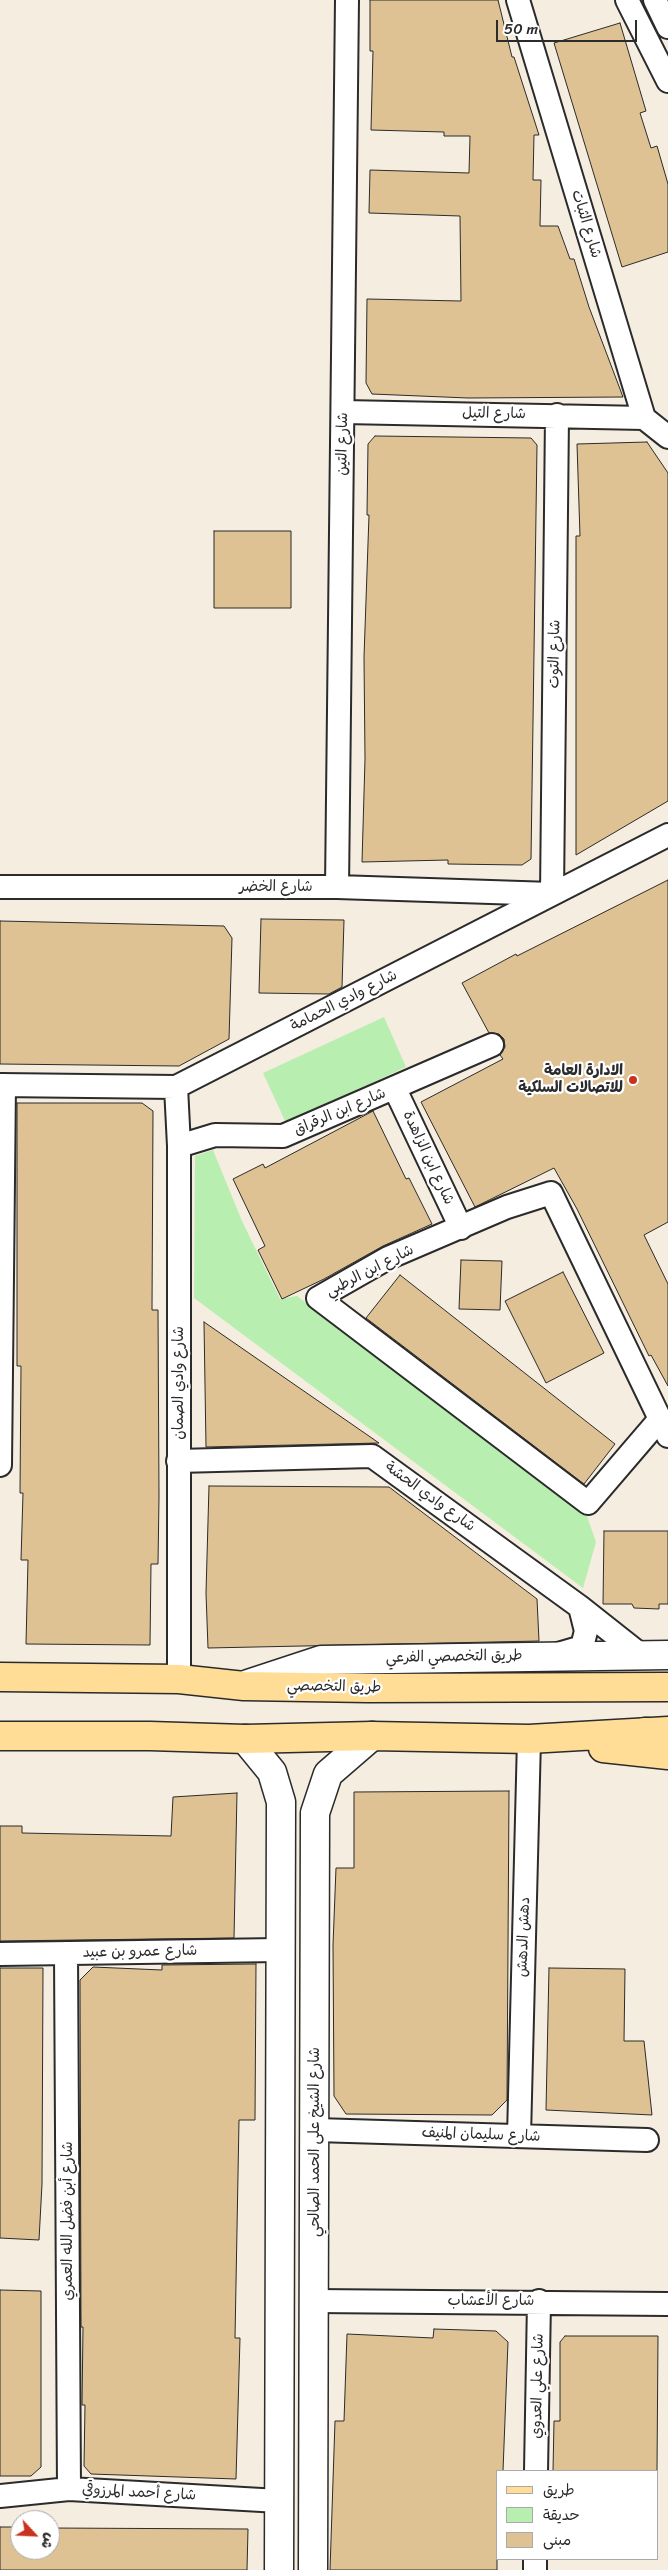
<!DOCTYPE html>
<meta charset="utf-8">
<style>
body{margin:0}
#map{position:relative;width:668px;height:2570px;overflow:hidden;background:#f5eddf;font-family:Sriracha,"Playpen Sans Arabic",sans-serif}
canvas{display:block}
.legend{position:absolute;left:496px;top:2470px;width:162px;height:90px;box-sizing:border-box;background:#fff;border:1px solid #aaa;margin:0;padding:6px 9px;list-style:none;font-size:15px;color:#2b2b2b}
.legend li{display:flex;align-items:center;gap:10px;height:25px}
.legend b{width:25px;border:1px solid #aaa}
.north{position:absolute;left:10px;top:2510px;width:50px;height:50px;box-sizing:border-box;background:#fff;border:1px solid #aaa;border-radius:50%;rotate:115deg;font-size:14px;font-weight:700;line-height:20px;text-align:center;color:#2b2b2b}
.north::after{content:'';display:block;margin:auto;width:18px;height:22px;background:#c8321e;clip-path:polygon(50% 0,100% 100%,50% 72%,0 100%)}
.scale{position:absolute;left:496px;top:20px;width:141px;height:22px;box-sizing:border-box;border:2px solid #2b2b2b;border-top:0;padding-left:6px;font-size:15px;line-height:18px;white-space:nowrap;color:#2b2b2b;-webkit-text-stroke:4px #fff;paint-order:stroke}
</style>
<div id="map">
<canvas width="668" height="2570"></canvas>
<ul class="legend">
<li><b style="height:6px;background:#ffdd96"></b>طريق</li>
<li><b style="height:14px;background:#b8efb1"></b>حديقة</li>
<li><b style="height:14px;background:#dfc293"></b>مبنى</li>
</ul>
<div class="north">ش</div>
<div class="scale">50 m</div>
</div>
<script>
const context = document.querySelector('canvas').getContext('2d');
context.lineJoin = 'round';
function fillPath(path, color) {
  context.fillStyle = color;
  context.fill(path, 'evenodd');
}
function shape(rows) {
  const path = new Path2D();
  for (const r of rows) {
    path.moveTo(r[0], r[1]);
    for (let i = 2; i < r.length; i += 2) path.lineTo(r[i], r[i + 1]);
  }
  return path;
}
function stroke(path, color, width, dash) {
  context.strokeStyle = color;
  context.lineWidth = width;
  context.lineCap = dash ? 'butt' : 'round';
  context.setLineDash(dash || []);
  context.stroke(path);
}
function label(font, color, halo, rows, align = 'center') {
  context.font = font + ' Sriracha,"Playpen Sans Arabic",sans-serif';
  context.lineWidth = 4.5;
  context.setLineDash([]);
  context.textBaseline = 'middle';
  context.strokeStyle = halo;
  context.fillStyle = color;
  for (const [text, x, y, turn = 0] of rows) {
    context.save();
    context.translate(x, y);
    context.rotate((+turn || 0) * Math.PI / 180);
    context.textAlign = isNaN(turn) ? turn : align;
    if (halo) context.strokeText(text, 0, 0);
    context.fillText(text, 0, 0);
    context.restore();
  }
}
fillPath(shape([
 [384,1017,406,1067,286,1123,263,1073],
 [213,1150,242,1221,280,1299,297,1296,587,1516,596,1542,583,1588,194,1298,195,1156]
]), '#b8efb1');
const building = shape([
 [370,0,498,0,512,57,514,57,539,135,534,135,533,180,541,180,540,226,558,226,570,259,574,259,589,307,623,397,468,398,372,394,366,383,367,299,461,301,460,216,369,213,370,170,469,173,470,136,444,136,444,132,371,130,373,51,370,51,370,0],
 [620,23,646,111,640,113,651,148,657,146,668,184,668,252,622,267,554,43,620,23],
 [375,436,531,438,537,445,531,859,522,865,448,864,448,860,362,862,365,759,364,657,369,515,367,515,368,444,375,436],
 [647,442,668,473,668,801,576,855,576,536,580,536,577,444,647,442],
 [214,531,291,531,291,608,214,608,214,531],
 [668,880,668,1222,644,1235,668,1284,668,1386,651,1355,649,1356,577,1209,554,1168,475,1207,421,1102,503,1059,500,1055,505,1047,504,1039,499,1034,489,1033,462,983,516,954,517,956,668,880],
 [261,919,344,920,342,987,329,994,259,993,261,919],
 [0,921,224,926,232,938,229,1039,179,1066,0,1064,0,921],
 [17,1103,142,1103,153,1111,152,1310,158,1310,159,1497,158,1564,151,1564,150,1645,26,1644,28,1560,21,1560,23,1493,20,1493,21,1366,17,1366,17,1103],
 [373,1111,406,1179,409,1178,432,1224,383,1246,324,1279,282,1299,258,1250,265,1246,233,1179,263,1164,265,1168,373,1111],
 [461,1260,502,1261,500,1310,459,1309,461,1260],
 [563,1272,604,1353,546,1383,505,1301,563,1272],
 [400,1275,615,1444,584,1484,366,1318,400,1275],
 [204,1322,379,1443,206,1447,204,1322],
 [209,1486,389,1487,537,1599,539,1641,208,1648,206,1593,209,1486],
 [604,1531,668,1531,668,1604,659,1604,659,1609,634,1608,632,1604,603,1604,604,1531],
 [509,1791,507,2100,492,2115,346,2114,334,2096,333,1945,336,1868,354,1868,354,1792,509,1791],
 [237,1793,234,1938,0,1941,0,1826,22,1826,22,1833,171,1836,173,1797,237,1793],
 [256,1964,255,2120,239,2120,235,2338,240,2338,236,2479,91,2474,84,2466,85,2405,82,2405,83,2327,81,2327,80,1980,93,1967,162,1970,162,1965,256,1964],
 [0,1968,43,1968,42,2184,39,2240,0,2238,0,1968],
 [549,1968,625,1969,624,2041,644,2041,652,2115,546,2110,549,1968],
 [0,2290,41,2291,41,2467,31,2476,0,2476,0,2290],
 [434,2329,496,2331,508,2342,503,2471,497,2471,497,2570,330,2570,335,2421,344,2421,347,2334,433,2338,434,2329],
 [565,2336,658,2336,657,2471,553,2471,554,2421,560,2421,560,2342,565,2336],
 [0,2527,20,2527,20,2550,50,2550,50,2528,248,2529,247,2570,0,2570,0,2527]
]);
fillPath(building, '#dfc293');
stroke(building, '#2b2b2b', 1);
const street = shape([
 [518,0,644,418,668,437],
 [627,0,668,81],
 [655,0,668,27],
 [344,412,644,418],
 [0,887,337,887,552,894,557,415],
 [337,887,347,0],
 [0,1085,176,1087,668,835],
 [176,1087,179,1146,179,1679],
 [395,1089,461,1228],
 [179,1146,215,1135,283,1136,492,1045],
 [660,1419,588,1503,318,1298,388,1258,507,1207,551,1193,660,1419,668,1436],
 [178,1461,372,1456,580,1607,642,1656],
 [0,1465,4,1085],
 [558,1654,582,1647,586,1631,580,1607],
 [66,1953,69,2489],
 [0,1954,279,1950],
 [316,2130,647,2140],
 [519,2136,529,1739],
 [314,2301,668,2304],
 [536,2471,539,2301],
 [0,2496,69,2489,279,2501],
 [535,2570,535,2559]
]);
const secondary = shape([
 [248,1684,321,1660,668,1655],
 [245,1739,272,1772,281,1802,279,2570],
 [313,2570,315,1813,328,1774,372,1736]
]);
const primary = shape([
 [0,1677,179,1679,244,1686,368,1688,668,1687],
 [0,1736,150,1736,245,1739,372,1736,529,1739,668,1731],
 [603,1748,668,1755]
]);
const highway = shape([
 [645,1732,668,1734]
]);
stroke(street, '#2b2b2b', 26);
stroke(secondary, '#2b2b2b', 31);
stroke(primary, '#2b2b2b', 31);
stroke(highway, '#2b2b2b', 31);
stroke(street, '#fff', 22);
stroke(secondary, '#fff', 28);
stroke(primary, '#ffdd96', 28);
stroke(highway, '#ffdd96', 28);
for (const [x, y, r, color] of [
 [633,1080,5,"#c8321e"]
]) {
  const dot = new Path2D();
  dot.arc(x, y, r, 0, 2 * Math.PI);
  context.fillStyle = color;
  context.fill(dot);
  stroke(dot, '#fff', 2);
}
label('15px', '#2b2b2b', '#fff', [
 ["شارع الثبات",586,224,73],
 ["شارع التيل",494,414,1],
 ["شارع التين",343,444,-89],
 ["شارع التوت",555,654,-89],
 ["شارع الخضر",276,887],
 ["شارع وادي الحمامة",344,1001,-27],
 ["شارع ابن الرقراق",340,1112,-23],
 ["شارع ابن الزاهدة",428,1158,65],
 ["شارع ابن الرطبي",370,1271,-27],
 ["شارع وادي الصمان",179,1383,-90],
 ["شارع وادي الحشة",430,1497,36],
 ["طريق التخصصي الفرعي",454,1657,-1],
 ["طريق التخصصي",334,1687,1],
 ["دهش الدهش",524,1937,-88],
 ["شارع عمرو بن عبيد",140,1952,-1],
 ["شارع سليمان المنيف",481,2135,2],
 ["شارع الشيخ على الحمد الصالحي",315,2142,-90],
 ["شارع أبن فضل الله العمري",68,2221,-90],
 ["شارع الأعشاب",491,2301],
 ["شارع علي العدوي",538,2386,-89],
 ["شارع أحمد المرزوقي",139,2493,3]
]);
label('bold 15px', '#2b2b2b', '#fff', [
 ["الادارة العامة",623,1071],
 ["للاتصالات السلكية",623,1088]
], 'right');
</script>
